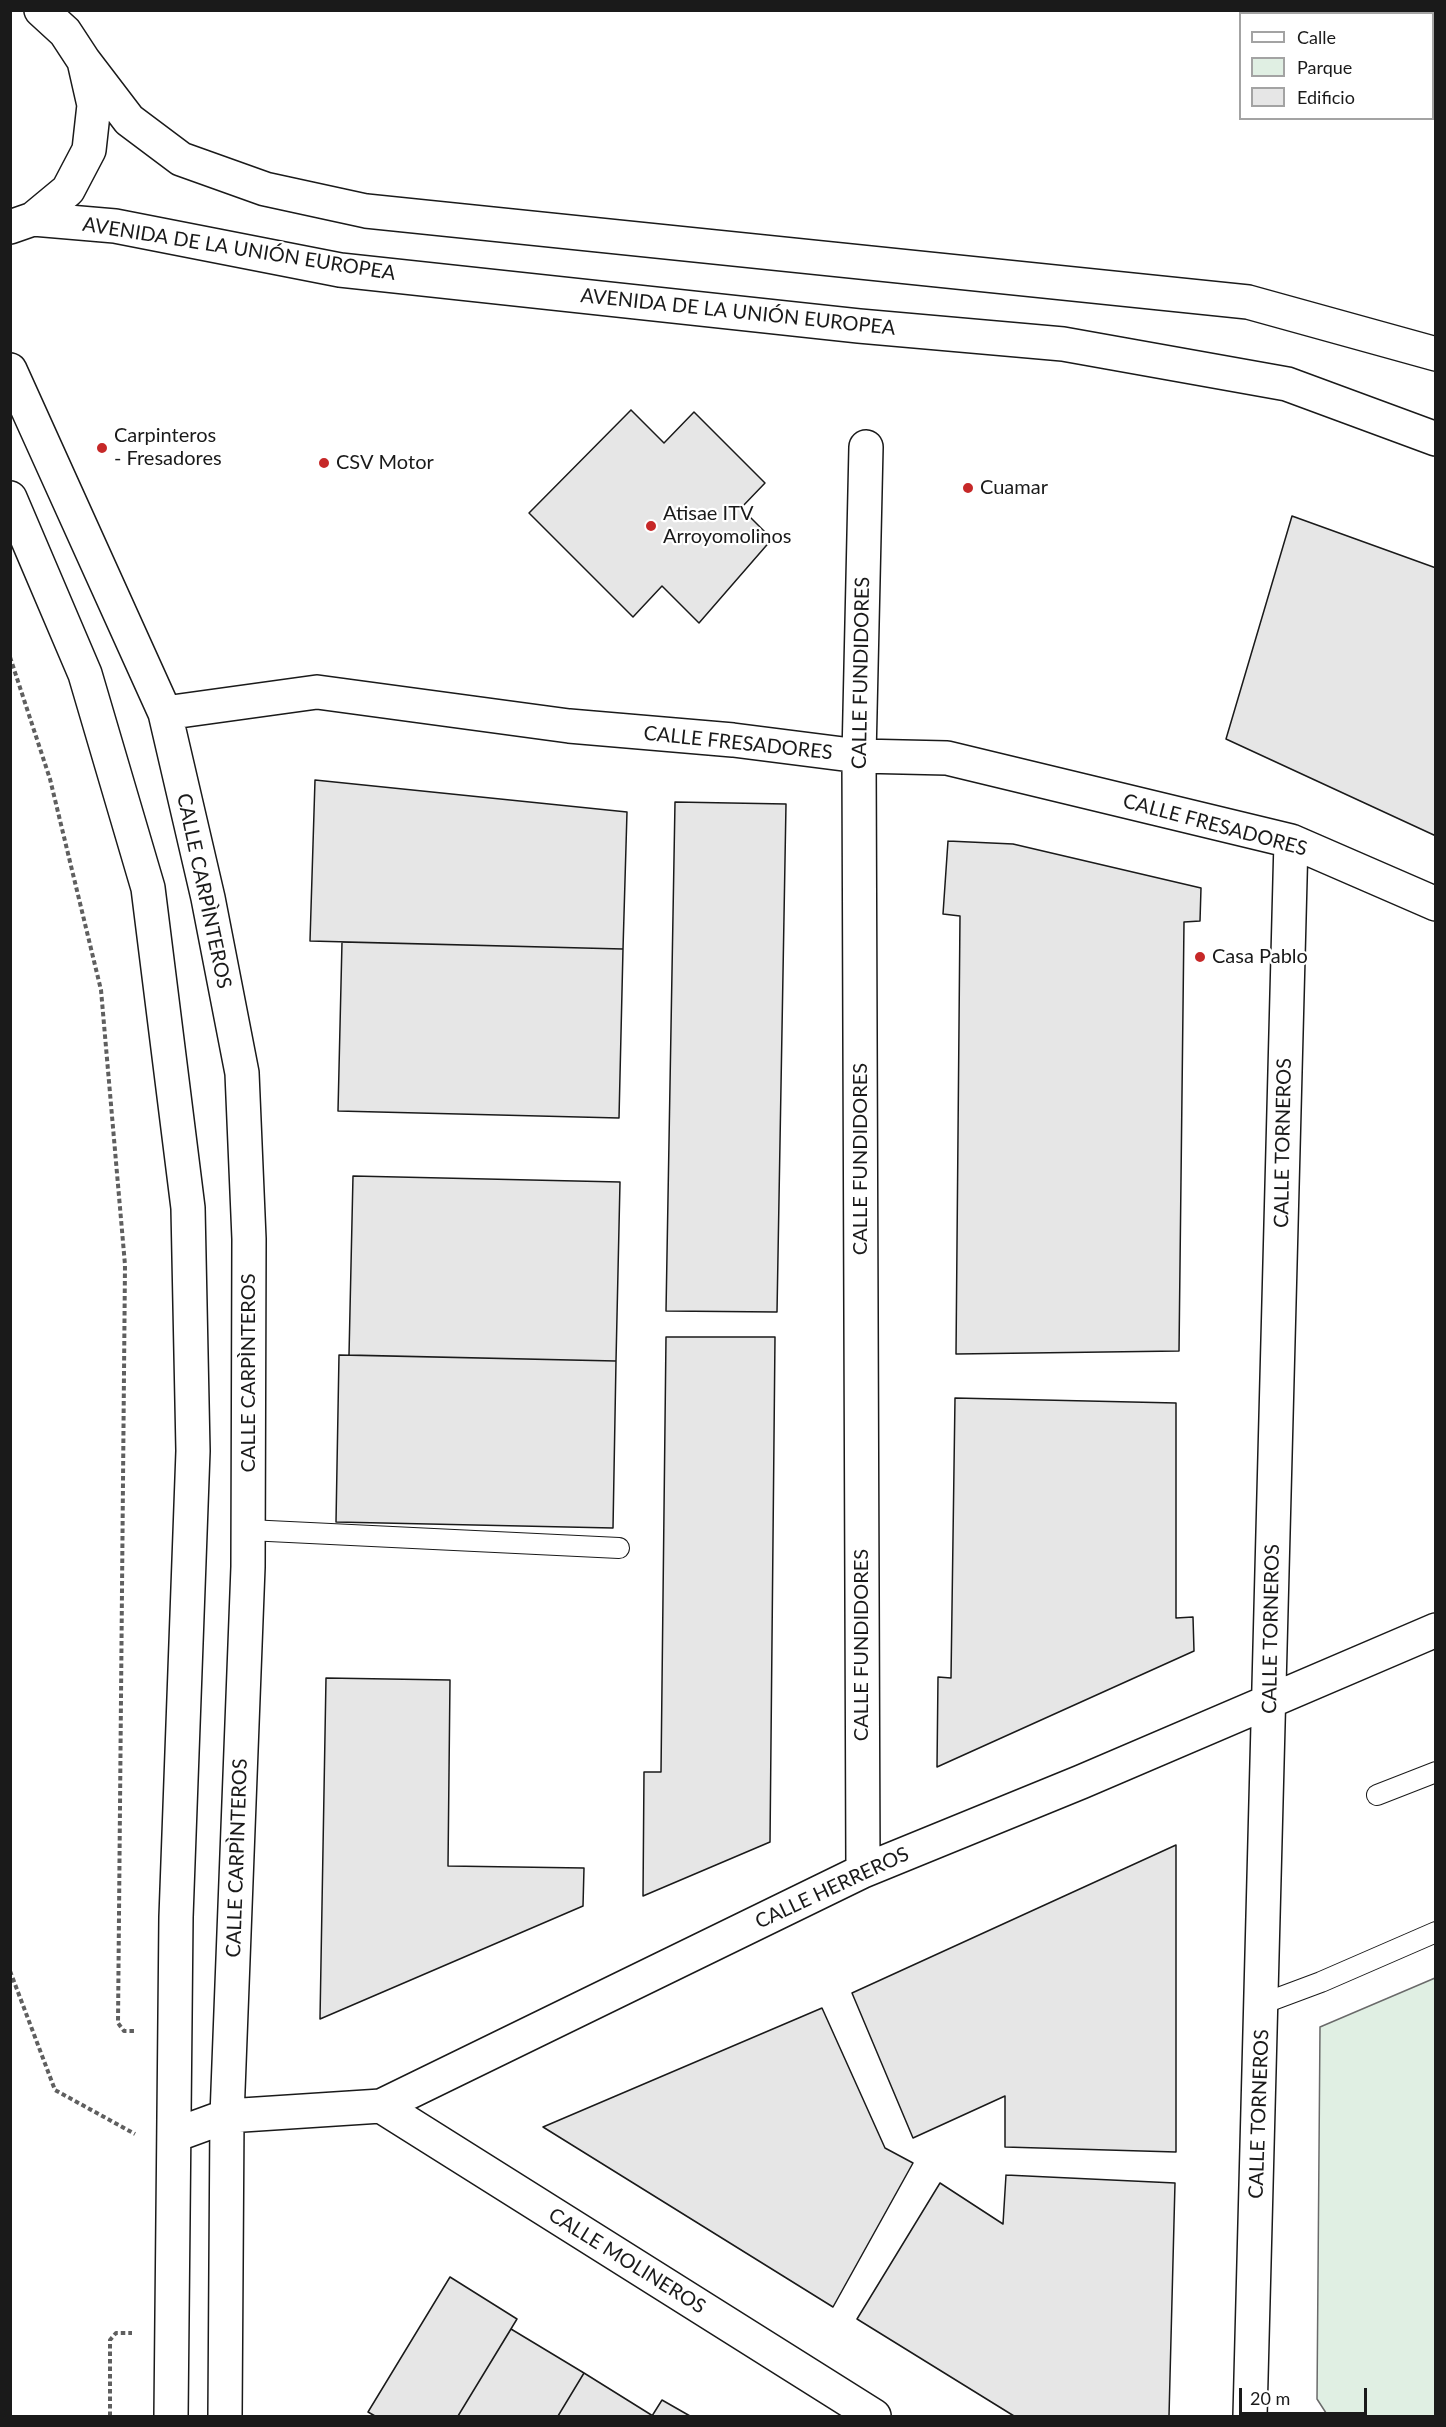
<!DOCTYPE html>
<meta charset="utf-8">
<style>
body{margin:0}
#map{position:relative;width:1446px;height:2427px;overflow:hidden;background:#fff;font-family:Lato,sans-serif}
canvas{display:block}
.frame{position:absolute;inset:0;border:12px solid #1a1a1a;pointer-events:none}
.legend{position:absolute;left:1239px;top:12px;width:195px;height:108px;box-sizing:border-box;background:#fff;border:2px solid #a3a3a3;margin:0;padding:8px 10px;list-style:none;font-size:18px;color:#1a1a1a}
.legend li{display:flex;align-items:center;gap:12px;height:30px}
.legend b{width:30px;border:2px solid #a3a3a3}
.scale{position:absolute;left:1239px;top:2388px;width:128px;height:27px;box-sizing:border-box;border:3px solid #1a1a1a;border-top:0;padding-left:8px;font-size:18px;line-height:21px;white-space:nowrap;color:#1a1a1a;-webkit-text-stroke:4px #fff;paint-order:stroke}
</style>
<div id="map">
<canvas width="1446" height="2427"></canvas>
<div class="frame"></div>
<ul class="legend">
<li><b style="height:8px;background:#fff"></b>Calle</li>
<li><b style="height:16px;background:#e0efe3"></b>Parque</li>
<li><b style="height:16px;background:#e6e6e6"></b>Edificio</li>
</ul>
<div class="scale">20 m</div>
</div>
<script>
const context = document.querySelector('canvas').getContext('2d');
context.lineJoin = 'round';
function fillPath(path, color) {
  context.fillStyle = color;
  context.fill(path, 'evenodd');
}
function shape(rows) {
  const path = new Path2D();
  for (const r of rows) {
    path.moveTo(r[0], r[1]);
    for (let i = 2; i < r.length; i += 2) path.lineTo(r[i], r[i + 1]);
  }
  return path;
}
function stroke(path, color, width, dash) {
  context.strokeStyle = color;
  context.lineWidth = width;
  context.lineCap = dash ? 'butt' : 'round';
  context.setLineDash(dash || []);
  context.stroke(path);
}
function label(font, color, halo, rows, align = 'center') {
  context.font = font + ' Lato,sans-serif';
  context.lineWidth = 4.5;
  context.setLineDash([]);
  context.textBaseline = 'middle';
  context.strokeStyle = halo;
  context.fillStyle = color;
  for (const [text, x, y, turn = 0] of rows) {
    context.save();
    context.translate(x, y);
    context.rotate((+turn || 0) * Math.PI / 180);
    context.textAlign = isNaN(turn) ? turn : align;
    if (halo) context.strokeText(text, 0, 0);
    context.fillText(text, 0, 0);
    context.restore();
  }
}
const green = shape([
 [1435,1978,1435,2416,1328,2416,1317,2399,1320,2027,1435,1978]
]);
fillPath(green, '#e0efe3');
stroke(green, '#6a6a6a', 1.5);
const building = shape([
 [631,410,664,443,694,412,765,483,741,508,772,539,699,623,662,586,633,617,529,513,631,410],
 [1292,516,1436,568,1436,836,1226,739,1292,516],
 [315,780,627,812,623,949,310,941,315,780],
 [675,802,786,804,777,1312,666,1311,675,802],
 [948,841,1013,844,1201,888,1200,921,1184,922,1179,1351,956,1354,960,916,943,914,948,841],
 [342,942,623,949,619,1118,338,1111,342,942],
 [353,1176,620,1182,616,1361,349,1355,353,1176],
 [666,1337,775,1337,770,1842,643,1896,644,1772,661,1772,666,1337],
 [339,1355,616,1361,613,1528,336,1522,339,1355],
 [955,1398,1176,1403,1176,1618,1193,1617,1194,1651,937,1767,938,1677,951,1678,955,1398],
 [326,1678,450,1680,448,1866,584,1868,583,1906,320,2019,326,1678],
 [1176,1845,1176,2152,1005,2147,1005,2096,913,2138,852,1993,1176,1845],
 [822,2008,885,2148,913,2163,833,2307,543,2127,822,2008],
 [1006,2175,1175,2183,1169,2416,1014,2416,857,2319,940,2183,1003,2224,1006,2175],
 [450,2277,517,2319,458,2416,375,2416,368,2412,450,2277],
 [511,2329,584,2373,558,2416,458,2416,511,2329],
 [584,2373,653,2416,558,2416,584,2373],
 [662,2400,690,2416,652,2416,662,2400]
]);
fillPath(building, '#e6e6e6');
stroke(building, '#1a1a1a', 1.5);
const service = shape([
 [248,1530,619,1548],
 [1377,1795,1436,1772],
 [1262,2004,1321,1982,1436,1932]
]);
const minor = shape([
 [10,370,165,713,208,898,242,1073,249,1239,248,1567,227,2116,225,2416],
 [10,498,85,674,148,888,188,1208,193,1451,176,1917,171,2416],
 [165,713,317,692,569,726,733,740,859,756,947,758,1291,841,1436,904],
 [863,1871,859,756,866,447],
 [381,2106,874,2416],
 [175,2135,227,2116,381,2106,863,1871,1081,1782,1436,1630],
 [1250,2416,1291,841]
]);
const primary = shape([
 [84,61,129,120,181,159,265,189,366,211,1248,302,1436,354],
 [33,219,115,226,340,270,859,326,1063,344,1287,384,1436,439],
 [10,227,33,219,68,190,89,150,94,105,84,61,65,32,41,10]
]);
stroke(service, '#1a1a1a', 22);
stroke(minor, '#1a1a1a', 36);
stroke(primary, '#1a1a1a', 36);
stroke(shape([
 [10,657,50,779,101,990,125,1265,118,2023,124,2031,136,2031],
 [10,1971,55,2090,135,2134],
 [110,2416,110,2340,116,2333,132,2333]
]), '#5f5f5f', 4, [4.5, 3]);
stroke(service, '#fff', 20);
stroke(minor, '#fff', 33);
stroke(primary, '#fff', 33);
for (const [x, y, r, color] of [
 [102,448,6,"#c62828"],
 [324,463,6,"#c62828"],
 [968,488,6,"#c62828"],
 [651,526,6,"#c62828"],
 [1200,957,6,"#c62828"]
]) {
  const dot = new Path2D();
  dot.arc(x, y, r, 0, 2 * Math.PI);
  context.fillStyle = color;
  context.fill(dot);
  stroke(dot, '#fff', 2);
}
label('20px', '#1a1a1a', '#fff', [
 ["AVENIDA DE LA UNIÓN EUROPEA",239,249,9],
 ["AVENIDA DE LA UNIÓN EUROPEA",738,312,6],
 ["CALLE FUNDIDORES",861,673,-89],
 ["CALLE FRESADORES",738,743,6],
 ["CALLE FRESADORES",1215,825,15],
 ["CALLE CARPÌNTEROS",204,891,78],
 ["CALLE TORNEROS",1283,1143,-89],
 ["CALLE FUNDIDORES",861,1159,-90],
 ["CALLE CARPÌNTEROS",249,1373,-90],
 ["CALLE TORNEROS",1271,1629,-89],
 ["CALLE FUNDIDORES",862,1645,-90],
 ["CALLE CARPÌNTEROS",237,1858,-88],
 ["CALLE HERREROS",832,1888,-25],
 ["CALLE TORNEROS",1259,2114,-88],
 ["CALLE MOLINEROS",627,2261,32]
]);
label('20px', '#1a1a1a', '#fff', [
 ["Carpinteros",114,436],
 ["- Fresadores",114,459],
 ["CSV Motor",336,463],
 ["Cuamar",980,488],
 ["Atisae ITV",663,514],
 ["Arroyomolinos",663,537],
 ["Casa Pablo",1212,957]
], 'left');
</script>
